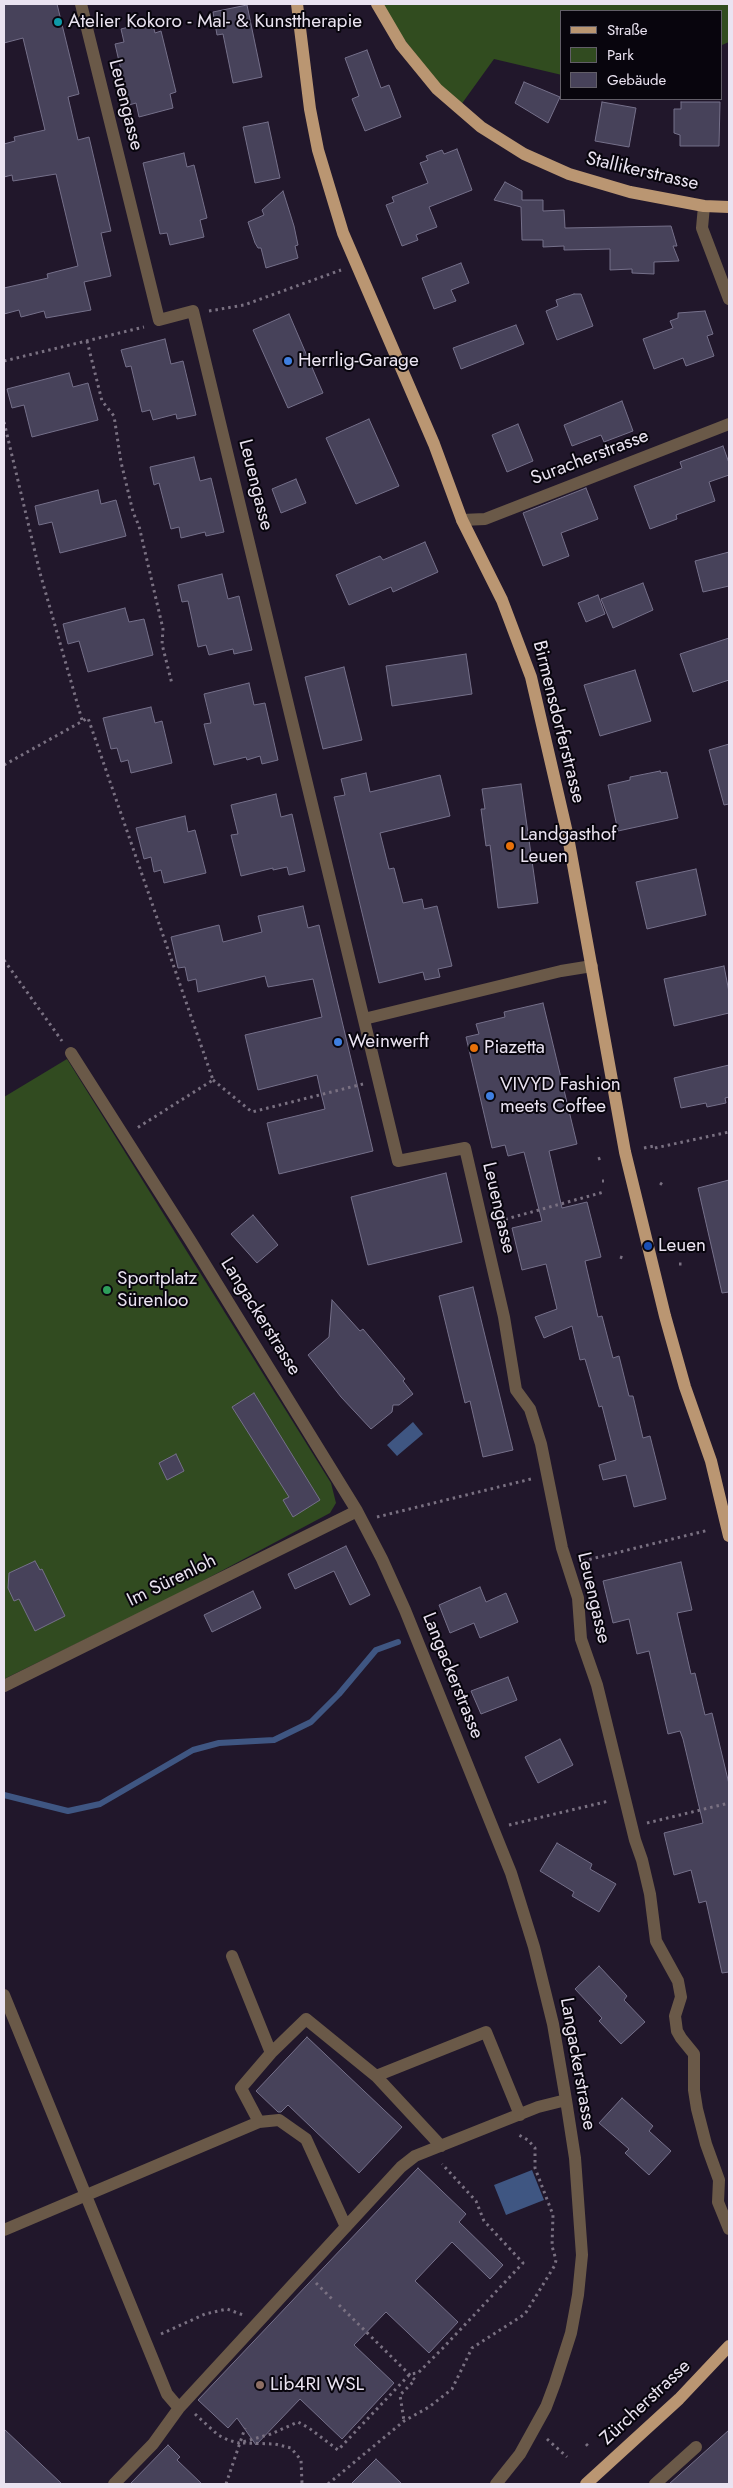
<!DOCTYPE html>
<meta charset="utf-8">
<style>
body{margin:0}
#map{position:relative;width:733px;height:2488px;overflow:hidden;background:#21172b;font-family:Jost,sans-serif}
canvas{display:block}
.frame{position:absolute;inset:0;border:5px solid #eae3f1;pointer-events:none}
.legend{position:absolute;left:560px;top:10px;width:162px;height:90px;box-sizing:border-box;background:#08050d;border:1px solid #625e68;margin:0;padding:6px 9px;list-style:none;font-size:15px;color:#eae3f1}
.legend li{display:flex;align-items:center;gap:10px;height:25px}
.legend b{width:25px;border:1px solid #625e68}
</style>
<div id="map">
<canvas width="733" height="2488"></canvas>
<div class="frame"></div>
<ul class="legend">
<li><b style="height:6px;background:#ba9672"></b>Straße</li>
<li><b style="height:14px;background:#314b20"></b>Park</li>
<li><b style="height:14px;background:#47425a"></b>Gebäude</li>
</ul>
</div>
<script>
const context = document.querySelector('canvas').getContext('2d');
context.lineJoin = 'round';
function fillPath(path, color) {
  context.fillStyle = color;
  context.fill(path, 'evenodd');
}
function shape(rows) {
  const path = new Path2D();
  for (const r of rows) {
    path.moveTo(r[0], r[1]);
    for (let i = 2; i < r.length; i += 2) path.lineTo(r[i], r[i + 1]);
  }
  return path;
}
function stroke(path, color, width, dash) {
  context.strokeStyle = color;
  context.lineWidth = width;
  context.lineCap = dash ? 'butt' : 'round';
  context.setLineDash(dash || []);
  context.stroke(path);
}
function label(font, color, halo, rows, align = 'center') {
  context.font = font + ' Jost,sans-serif';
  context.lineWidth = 4;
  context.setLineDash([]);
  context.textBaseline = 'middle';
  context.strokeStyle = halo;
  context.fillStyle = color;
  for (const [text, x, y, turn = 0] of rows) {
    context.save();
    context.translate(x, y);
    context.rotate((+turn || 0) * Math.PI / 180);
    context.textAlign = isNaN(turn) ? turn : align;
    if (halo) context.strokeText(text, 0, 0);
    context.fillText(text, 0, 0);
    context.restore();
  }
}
fillPath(shape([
 [67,1059,331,1483,336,1503,330,1513,182,1592,4,1679,4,1097]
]), '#314b20');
fillPath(shape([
 [377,4,729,4,729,42,722,45,722,11,562,11,562,75,494,59,458,109]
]), '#314c1f');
fillPath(shape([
 [413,1422,423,1434,397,1456,387,1445],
 [532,2170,544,2200,506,2215,494,2185]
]), '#3f5682');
stroke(shape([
 [4,1795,68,1811,100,1804,193,1750,219,1743,274,1740,311,1722,339,1694,376,1650,398,1642]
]), '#3f5682', 6);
const building = shape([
 [4,4,57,4,79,94,68,97,78,140,89,137,111,231,101,233,111,276,84,282,91,310,46,318,44,311,21,317,19,310,4,314,4,288,48,278,47,274,78,266,56,174,13,181,12,175,4,177,4,144,15,141,14,137,45,130,23,38,4,43,4,4],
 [247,5,262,77,233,83,223,34,217,35,213,12,247,5],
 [152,21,155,33,161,31,176,92,170,94,173,108,139,117,136,103,129,105,115,44,124,42,121,29,152,21],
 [367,50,381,88,389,85,401,117,365,131,352,99,359,96,345,58,367,50],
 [524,82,560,97,548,123,515,103,524,82],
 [602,102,636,108,629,147,595,141,602,102],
 [681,102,720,102,719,146,680,146,680,135,674,133,674,109,681,109,681,102],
 [268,122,280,178,255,183,243,127,268,122],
 [457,149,472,190,429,207,437,227,416,235,418,240,402,246,386,205,394,202,392,197,428,183,420,163,428,160,426,156,442,150,444,154,457,149],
 [184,153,187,167,194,165,207,218,200,220,204,237,170,245,167,233,160,234,143,163,184,153],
 [505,182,522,191,522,200,543,200,543,211,564,210,565,228,671,226,677,246,673,246,679,261,654,262,654,274,632,273,632,269,610,270,610,249,564,250,564,246,543,247,543,240,522,240,521,207,494,200,505,182],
 [283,191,294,226,298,245,295,246,298,258,266,268,261,248,258,248,255,243,248,222,264,215,262,210,283,191],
 [461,263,469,283,451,290,456,301,434,309,422,278,461,263],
 [574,294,581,294,593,326,557,340,546,311,558,306,556,300,574,294],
 [705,311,713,334,707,336,714,356,686,366,683,358,654,369,643,339,673,328,670,321,678,318,678,313,705,311],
 [289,314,323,393,288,408,253,330,289,314],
 [516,325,524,344,461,369,453,348,516,325],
 [165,339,171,364,183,361,196,415,177,419,176,414,153,420,150,410,142,412,131,366,126,367,121,350,165,339],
 [69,373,73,387,88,383,98,420,32,437,24,405,12,408,7,389,69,373],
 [622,401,633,431,604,442,601,435,572,446,564,425,622,401],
 [369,419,399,486,356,504,326,438,369,419],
 [518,424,533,461,507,472,492,435,518,424],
 [723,446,729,463,729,475,709,482,715,501,676,515,677,519,650,529,634,486,682,468,680,462,723,446],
 [194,457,200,481,211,478,224,532,206,536,205,532,181,538,179,527,171,529,159,483,154,485,150,467,194,457],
 [296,479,306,503,281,513,272,489,296,479],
 [586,488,598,519,561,533,569,556,543,566,523,513,586,488],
 [98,490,101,504,116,500,126,536,60,553,52,522,39,525,35,506,98,490],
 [425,542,438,572,393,592,391,587,349,605,336,575,380,556,383,560,425,542],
 [729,552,729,586,703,592,695,561,729,552],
 [222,574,228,599,239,596,252,650,234,654,233,649,209,655,206,645,198,647,188,601,182,602,178,585,222,574],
 [643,583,653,610,613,628,601,599,643,583],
 [598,595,605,614,586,622,578,603,598,595],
 [125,608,129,622,144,619,153,655,88,672,79,641,68,644,63,624,125,608],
 [729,638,729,680,693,692,680,654,729,638],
 [466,654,472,694,392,706,386,666,466,654],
 [344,667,362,740,323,749,305,677,344,667],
 [635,670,651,721,600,736,584,685,635,670],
 [249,683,254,705,265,703,278,760,262,764,260,756,247,760,246,757,214,765,204,724,211,723,204,694,249,683],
 [151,707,155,723,162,721,172,763,131,773,128,760,121,762,117,748,111,749,103,718,151,707],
 [729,744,729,804,724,805,709,750,729,744],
 [660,771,661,773,667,772,678,818,618,831,608,785,630,780,630,777,660,771],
 [366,773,370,792,440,775,450,816,380,833,389,869,394,868,403,903,422,899,424,909,437,906,452,966,438,969,440,977,425,980,423,972,379,983,334,797,345,795,341,779,366,773],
 [521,784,538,903,498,908,490,845,486,846,481,809,485,809,482,789,521,784],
 [276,794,281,817,292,814,305,871,289,875,287,867,273,870,273,868,241,876,231,835,238,834,231,805,276,794],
 [185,816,188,832,195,830,206,873,164,883,161,870,154,872,151,857,144,859,136,828,185,816],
 [696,869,706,915,647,929,636,882,696,869],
 [303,906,308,928,319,925,373,1151,279,1174,267,1123,325,1109,321,1093,317,1075,258,1090,245,1035,322,1017,313,979,268,987,265,976,198,992,196,979,188,981,185,967,178,968,171,937,219,925,223,942,262,932,258,916,303,906],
 [724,966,729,992,729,1013,674,1026,664,979,724,966],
 [543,1003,577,1144,549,1151,562,1208,587,1202,601,1257,585,1261,598,1317,602,1316,613,1358,619,1356,629,1396,633,1396,643,1438,650,1436,666,1499,634,1507,626,1475,603,1480,599,1465,616,1460,602,1406,599,1407,585,1359,580,1360,572,1326,544,1338,535,1317,557,1309,546,1264,522,1270,512,1228,542,1221,524,1152,508,1156,505,1145,492,1148,466,1037,479,1034,476,1024,505,1017,504,1012,543,1003],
 [729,1065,729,1097,725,1098,726,1103,707,1107,706,1103,681,1108,674,1078,729,1065],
 [446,1173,462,1242,368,1265,351,1197,446,1173],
 [729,1180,729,1292,722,1293,698,1188,729,1180],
 [253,1215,278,1245,257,1263,231,1234,253,1215],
 [473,1287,513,1450,483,1457,470,1401,465,1403,439,1296,473,1287],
 [332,1300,360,1331,363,1329,405,1379,403,1381,413,1394,399,1405,393,1405,392,1412,371,1429,341,1397,308,1355,329,1337,332,1300],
 [254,1393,320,1500,293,1517,283,1500,289,1497,232,1407,254,1393],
 [176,1454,184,1471,167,1480,159,1463,176,1454],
 [346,1546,370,1595,350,1605,334,1571,295,1589,288,1574,346,1546],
 [35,1561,40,1570,42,1569,65,1616,35,1631,19,1599,14,1601,8,1588,9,1573,35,1561],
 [681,1562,692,1610,677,1613,691,1674,695,1673,705,1715,712,1713,729,1784,729,1972,722,1973,706,1901,699,1903,691,1870,674,1875,664,1833,703,1823,683,1739,680,1731,668,1734,649,1651,637,1654,629,1619,613,1623,603,1581,681,1562],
 [480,1587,486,1602,506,1593,518,1622,480,1638,474,1623,450,1633,439,1605,480,1587],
 [253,1591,261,1608,212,1632,204,1615,253,1591],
 [508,1677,517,1700,481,1714,471,1691,508,1677],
 [560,1739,573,1765,538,1783,525,1757,560,1739],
 [557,1843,592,1864,590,1869,616,1884,599,1912,572,1896,574,1892,540,1871,557,1843],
 [599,1966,627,1996,624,2000,645,2022,621,2044,599,2021,602,2018,575,1989,599,1966],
 [307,2037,402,2127,359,2173,288,2105,281,2112,278,2112,256,2091,307,2037],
 [622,2098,653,2126,649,2131,671,2151,649,2175,625,2153,629,2149,599,2123,622,2098],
 [418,2168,466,2214,459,2222,503,2265,490,2279,452,2242,415,2281,458,2322,429,2353,386,2312,354,2345,394,2383,342,2439,300,2399,256,2445,237,2418,228,2428,198,2400,418,2168],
 [4,2429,62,2484,4,2484,4,2429],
 [729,2430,729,2484,669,2484,729,2430],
 [168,2445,180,2457,177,2460,202,2484,130,2484,168,2445],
 [376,2459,402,2484,351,2484,376,2459]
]);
fillPath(building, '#47425a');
stroke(building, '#75708a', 1);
stroke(shape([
 [209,311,244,305,341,270],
 [87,341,102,401,114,416,121,462,133,512,139,526,163,629,162,644,172,684],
 [4,361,144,327],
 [4,422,40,573,82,720],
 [4,765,88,718,213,1080,137,1128],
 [4,960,62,1041],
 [213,1080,252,1112,363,1084],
 [644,1148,654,1146],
 [655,1148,729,1132],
 [598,1159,601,1158],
 [602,1181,604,1181],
 [660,1183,663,1185],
 [499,1221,604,1192],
 [620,1257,623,1258],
 [679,1264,682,1264],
 [377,1517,531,1479],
 [583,1561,709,1530],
 [647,1823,729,1803],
 [509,1825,609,1801],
 [316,2283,333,2300],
 [339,2305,415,2380,400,2395,404,2421],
 [161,2334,205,2314,227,2309,243,2315],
 [195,2414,218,2435,228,2440,239,2443,271,2434,298,2422,309,2428,338,2450,410,2374,418,2373,442,2349,523,2263,484,2221,476,2201,442,2164],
 [547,2439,567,2457],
 [243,2443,275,2444,291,2448,301,2460,302,2483],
 [586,2444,588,2446],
 [226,2484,245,2428],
 [328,2484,404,2421,429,2407,452,2389,472,2348,525,2314,555,2265,556,2260,552,2246,553,2215,535,2168,535,2148,528,2140,517,2134]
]), '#7a7182', 3, [2.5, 4]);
stroke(shape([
 [81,4,159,320,193,311,398,1161,465,1148,504,1317,516,1390,530,1409,541,1444,562,1548,578,1598,581,1639,597,1685,635,1840,642,1860,650,1894,656,1941,678,1981,681,1997,675,2016,677,2031,681,2038,694,2054,694,2090,697,2109,706,2144,719,2180,718,2202,729,2229],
 [704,206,702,228,729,299],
 [462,520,485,519,729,424],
 [364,1019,561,971,592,966],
 [71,1053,190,1240,357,1511,382,1559,405,1610,511,1873,534,1947,553,2024,566,2100,575,2158,582,2255,578,2295,571,2333,555,2383,546,2407,520,2454,496,2484],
 [4,1686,357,1511],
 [232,1956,271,2053,241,2088,259,2122,279,2120,306,2139,346,2227],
 [4,1995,167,2394,179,2408],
 [271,2053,306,2019,376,2076,486,2032,520,2115],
 [376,2076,441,2146],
 [4,2230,259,2122],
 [114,2484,153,2444,179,2408,401,2167,415,2156,538,2107,566,2100],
 [655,2484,696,2447]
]), '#6a5948', 12);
stroke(shape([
 [297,4,310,109,318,150,343,233,434,444,462,520,502,600,531,677,568,837,625,1152,665,1316,685,1387,711,1461,729,1536],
 [377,4,401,45,437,89,481,127,524,154,569,174,630,192,704,206,729,207],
 [586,2484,679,2399,729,2346]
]), '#ba9672', 12);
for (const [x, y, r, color] of [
 [58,22,5,"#0f9aa8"],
 [288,361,5,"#3f7fe0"],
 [510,846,5,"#e8710a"],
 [338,1042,5,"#3f7fe0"],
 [474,1048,5,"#e8710a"],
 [490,1096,5,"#3f7fe0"],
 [648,1246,5,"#1a4fb4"],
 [107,1290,5,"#2e9e5b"],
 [260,2385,5,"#8d6e63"]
]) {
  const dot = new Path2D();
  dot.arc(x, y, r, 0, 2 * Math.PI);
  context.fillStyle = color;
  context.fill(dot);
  stroke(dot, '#08050d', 2);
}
label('19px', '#eae3f1', '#08050d', [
 ["Atelier Kokoro - Mal- & Kunsttherapie",68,22],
 ["Herrlig-Garage",298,361],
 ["Landgasthof",520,835],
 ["Leuen",520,857],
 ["Weinwerft",348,1042],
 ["Piazetta",484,1048],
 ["VIVYD Fashion",500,1085],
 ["meets Coffee",500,1107],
 ["Leuen",658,1246],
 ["Sportplatz",117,1279],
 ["Sürenloo",117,1301],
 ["Lib4RI WSL",270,2385]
], 'left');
label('19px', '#eae3f1', '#08050d', [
 ["Leuengasse",125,105,76],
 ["Stallikerstrasse",642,172,13],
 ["Suracherstrasse",590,458,-21],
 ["Leuengasse",255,485,76],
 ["Birmensdorferstrasse",558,722,76],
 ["Leuengasse",498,1208,77],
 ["Langackerstrasse",260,1317,58],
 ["Im Sürenloh",172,1581,-26],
 ["Leuengasse",593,1598,77],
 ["Langackerstrasse",452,1676,68],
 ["Langackerstrasse",577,2064,80],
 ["Zürcherstrasse",646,2403,-43]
]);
</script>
